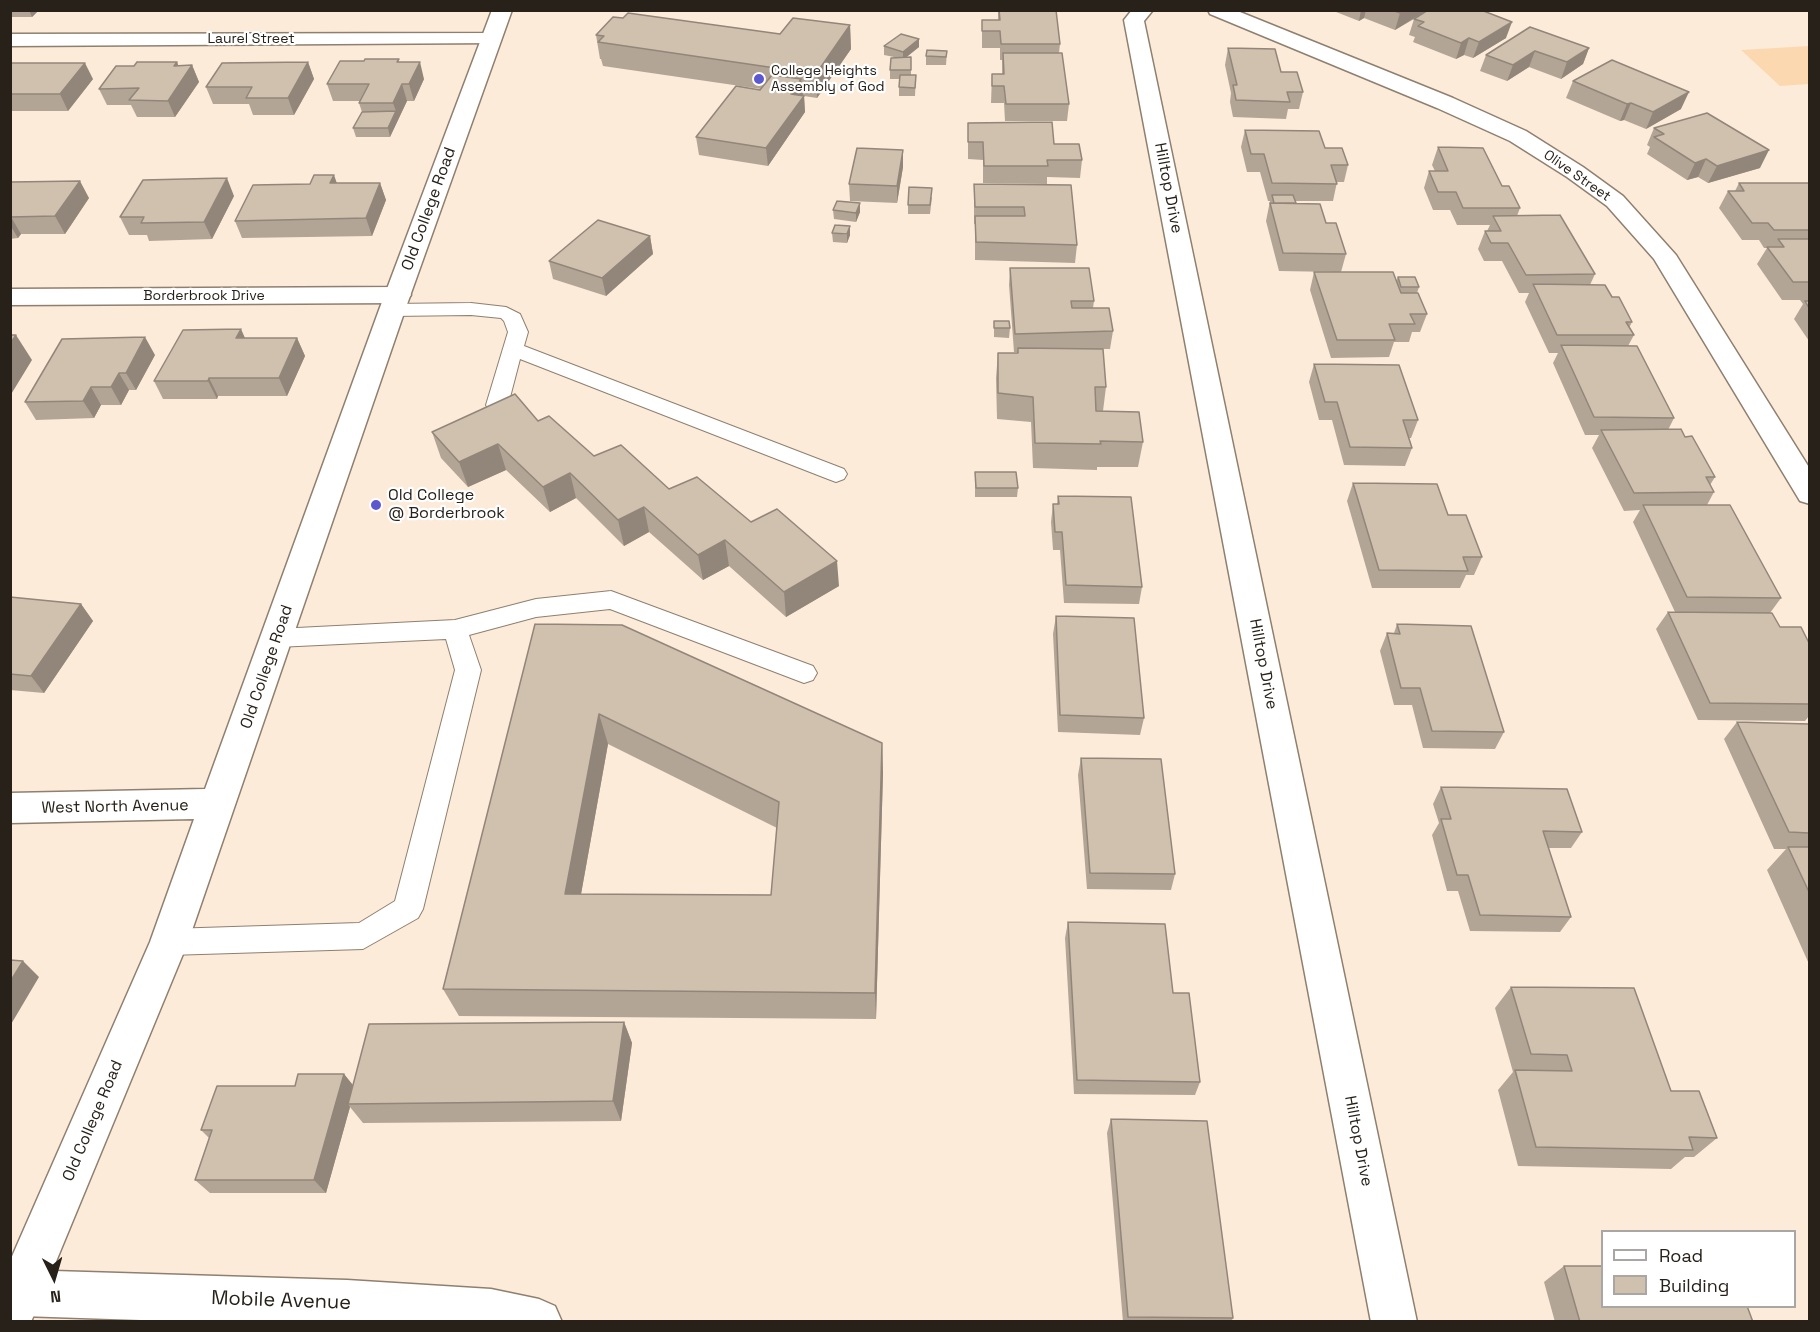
<!DOCTYPE html>
<style>
body{margin:0}
#map{position:relative;width:1820px;height:1332px;overflow:hidden;background:#fcebd9;font-family:"Space Grotesk",sans-serif}
canvas{display:block}
.frame{position:absolute;inset:0;border:12px solid #27211a;pointer-events:none}
.legend{position:absolute;left:1601px;top:1230px;width:195px;height:78px;box-sizing:border-box;background:#fff;border:2px solid #a9a6a3;margin:0;padding:8px 10px;list-style:none;font-size:18px;color:#27211a}
.legend li{display:flex;align-items:center;gap:12px;height:30px}
.legend b{width:30px;border:2px solid #a9a6a3}
.north{position:absolute;left:24px;top:1248px;width:60px;height:60px;-webkit-text-stroke:4px #fff;paint-order:stroke;rotate:175deg;font-size:16px;font-weight:700;line-height:24px;text-align:center;color:#27211a}
.north::after{content:'';display:block;margin:auto;width:21px;height:27px;background:#27211a;clip-path:polygon(50% 0,100% 100%,50% 72%,0 100%)}
</style>
<div id="map">
<canvas width="1820" height="1332"></canvas>
<div class="frame"></div>
<ul class="legend">
<li><b style="height:8px;background:#fff"></b>Road</li>
<li><b style="height:16px;background:#d0c0ae"></b>Building</li>
</ul>
<div class="north">N</div>
</div>
<script>
const context = document.querySelector('canvas').getContext('2d');
context.lineJoin = 'round';
function fillPath(path, color) {
  context.fillStyle = color;
  context.fill(path, 'evenodd');
}
function shape(rows) {
  const path = new Path2D();
  for (const r of rows) {
    path.moveTo(r[0], r[1]);
    for (let i = 2; i < r.length; i += 2) path.lineTo(r[i], r[i + 1]);
  }
  return path;
}
function stroke(path, color, width, dash) {
  context.strokeStyle = color;
  context.lineWidth = width;
  context.lineCap = dash ? 'butt' : 'round';
  context.setLineDash(dash || []);
  context.stroke(path);
}
function label(font, color, halo, rows, align = 'center') {
  context.font = font + ' "Space Grotesk",sans-serif';
  context.lineWidth = 4.5;
  context.setLineDash([]);
  context.textBaseline = 'middle';
  context.strokeStyle = halo;
  context.fillStyle = color;
  for (const [text, x, y, turn = 0] of rows) {
    context.save();
    context.translate(x, y);
    context.rotate((+turn || 0) * Math.PI / 180);
    context.textAlign = isNaN(turn) ? turn : align;
    if (halo) context.strokeText(text, 0, 0);
    context.fillText(text, 0, 0);
    context.restore();
  }
}
fillPath(shape([
 [1809,46,1809,84,1780,86,1741,50]
]), '#fcd8b1');
const service = shape([
 [471,303,506,307,520,314,528,332,524,346,844,469,847,474,844,479,836,482,828,479,520,359,508,405,505,410,497,412,489,410,486,405,508,332,504,321,501,318,471,315,392,316,385,314,382,310,385,306,392,304,471,303],
 [611,591,813,666,817,673,813,680,804,683,610,609,536,617,469,635,481,670,423,909,418,918,363,949,169,955,158,951,154,942,158,933,169,929,359,923,395,901,455,670,446,639,277,647,268,645,264,638,268,631,277,629,455,620,536,599,611,591]
]);
const minor = shape([
 [1132,10,1153,10,1144,21,1417,1322,1371,1322,1124,20,1132,10],
 [1208,10,1235,10,1453,98,1526,131,1583,167,1623,196,1676,255,1810,469,1810,504,1800,501,1654,259,1607,206,1567,177,1510,141,1437,108,1210,14,1208,10],
 [491,33,498,35,501,39,498,43,10,46,10,34,491,33],
 [398,287,407,290,411,295,407,300,398,303,10,305,10,289,398,287],
 [21,1270,347,1280,491,1289,539,1299,555,1306,562,1322,201,1322,21,1316,10,1312,10,1274,21,1270]
]);
const tertiary = shape([
 [492,10,512,10,405,310,188,942,31,1322,10,1322,10,1261,150,942,194,819,10,823,10,793,205,789,379,310,492,10]
]);
stroke(service, '#8f7f6f', 2);
stroke(minor, '#8f7f6f', 3);
stroke(tertiary, '#8f7f6f', 3);
fillPath(service, '#fff');
fillPath(minor, '#fff');
fillPath(tertiary, '#fff');
fillPath(shape([
 [10,10,39,10,32,17,10,17],
 [998,10,1056,10,1060,44,1059,53,1069,104,1067,121,1005,121,1004,103,991,103,992,74,1002,74,1002,60,1000,60,1000,48,982,48,982,20,998,20],
 [1331,10,1481,10,1506,38,1473,58,1464,55,1456,59,1413,42,1415,37,1409,35,1414,19,1395,30,1364,18,1359,21],
 [850,25,851,49,817,98,804,96,805,112,768,166,699,155,696,137,761,89,603,66,601,59,600,59,596,35,780,34],
 [1530,27,1589,48,1583,64,1561,79,1529,67,1507,81,1480,71,1486,55],
 [884,46,919,47,906,57,911,57,911,75,916,75,915,96,899,96,899,79,890,79,890,70,894,57,884,55],
 [1228,48,1281,72,1303,92,1299,109,1288,109,1286,119,1233,117,1230,102,1231,93,1225,65],
 [947,51,946,65,926,65,926,56],
 [177,62,178,66,192,65,199,82,175,117,137,117,131,105,107,105,99,89,134,66],
 [308,62,314,79,294,115,253,115,249,104,213,104,206,87],
 [400,62,424,79,414,101,407,101,390,137,356,137,353,128,362,112,359,103,360,101,333,101,327,84],
 [10,63,93,79,68,111,10,111],
 [1573,81,1681,109,1646,129,1624,120,1620,121,1566,98],
 [968,123,1054,144,1082,160,1080,178,1047,177,1047,184,983,183,983,160,968,159],
 [1654,128,1760,168,1708,183,1698,177,1687,180,1647,154,1650,147,1647,145],
 [1245,130,1325,148,1348,165,1344,182,1337,182,1333,201,1295,201,1296,204,1326,223,1346,254,1341,272,1396,281,1398,277,1419,287,1417,293,1427,314,1420,332,1412,332,1409,342,1394,342,1389,357,1331,358,1310,290,1314,272,1335,272,1279,271,1266,221,1270,201,1268,201,1260,172,1247,172,1241,147],
 [1438,147,1502,186,1520,208,1517,216,1595,274,1590,285,1612,297,1632,322,1629,328,1634,335,1628,346,1674,418,1668,430,1685,437,1715,477,1710,485,1714,492,1707,505,1781,598,1770,613,1780,627,1809,643,1809,716,1805,721,1698,720,1656,629,1668,612,1675,612,1633,522,1640,510,1624,511,1592,448,1599,435,1585,435,1553,363,1558,353,1549,353,1525,302,1529,293,1519,293,1502,261,1484,261,1478,249,1485,231,1487,231,1490,225,1457,225,1450,210,1433,210,1424,188,1429,171,1435,171,1432,165],
 [903,167,897,203,850,201,849,184],
 [10,182,89,198,65,234,21,234,18,238,10,239],
 [337,183,380,183,386,200,372,236,242,238,235,221],
 [1739,183,1809,183,1809,341,1794,319,1803,304,1800,300,1782,300,1757,264,1767,248,1764,248,1759,240,1742,240,1719,208,1728,191,1735,191],
 [974,184,1071,185,1077,245,1075,263,975,260,975,224,974,224],
 [234,196,212,239,149,241,147,235,129,235,120,217],
 [932,197,930,214,908,214,908,205],
 [833,210,860,212,856,222,834,219],
 [832,233,850,235,847,243,833,242],
 [650,236,653,254,606,296,553,279,549,261],
 [1010,268,1094,301,1093,308,1113,331,1110,349,1103,349,1106,387,1103,411,1143,442,1138,467,1097,467,1097,470,1033,468,1031,422,997,419,996,378,998,353,1017,353,1017,352,1014,352,1009,285],
 [994,321,1010,328,1009,338,994,337],
 [244,338,297,338,305,356,287,396,218,396,217,399,163,399,154,381],
 [155,355,136,390,129,390,121,405,101,405,94,418,36,420,25,402],
 [1314,364,1418,420,1411,438,1409,438,1412,448,1405,466,1344,465,1332,420,1319,420,1309,382],
 [538,421,594,456,669,489,751,522,839,586,786,617,729,566,703,580,649,532,624,546,576,498,550,512,506,470,468,487,441,458,432,432],
 [975,472,1018,488,1017,497,975,497],
 [1353,483,1448,515,1482,557,1474,575,1466,575,1460,588,1372,588,1347,501],
 [1058,496,1142,587,1139,604,1064,603,1060,550,1053,550,1051,522,1053,504,1057,504],
 [10,597,81,604,93,621,44,693,10,690],
 [1056,616,1144,718,1140,735,1058,732,1053,634],
 [535,624,882,743,883,773,876,1019,459,1016,443,989],
 [608,744,777,828,771,895,581,894],
 [1397,624,1504,732,1495,749,1423,748,1412,705,1394,705,1380,651,1387,633,1394,633],
 [1737,722,1809,724,1809,964,1767,870,1786,849,1774,849,1724,739],
 [1081,758,1175,874,1171,890,1087,889,1078,775],
 [1441,787,1582,832,1571,848,1548,848,1571,917,1560,932,1470,931,1458,891,1447,891,1432,835,1439,823,1433,804],
 [1068,922,1173,993,1200,1082,1195,1095,1074,1094,1065,938],
 [1511,987,1671,1091,1717,1138,1694,1157,1685,1157,1671,1169,1518,1166,1498,1090,1513,1072,1495,1008],
 [624,1022,632,1043,621,1121,363,1123,350,1107,326,1193,210,1193,195,1180,209,1138,201,1130,295,1086,344,1074,353,1085],
 [1111,1119,1233,1318,1231,1322,1123,1322,1107,1133],
 [1564,1266,1753,1322,1555,1322,1544,1282]
]), '#b3a596');
fillPath(shape([
 [29,10,39,10,32,17],
 [1361,10,1366,10,1364,18,1359,21],
 [1405,10,1427,10,1395,30,1400,13],
 [1512,22,1506,38,1473,58,1479,42],
 [850,25,851,49,817,98,816,74],
 [1469,38,1464,55,1456,59,1461,43],
 [919,39,919,47,903,60,903,52],
 [1589,48,1583,64,1561,79,1567,62],
 [1535,51,1529,67,1507,81,1513,65],
 [177,62,183,78,192,65,199,82,175,117,168,101,174,66],
 [308,62,314,79,294,115,288,98],
 [420,62,424,79,414,101,409,84],
 [85,63,93,79,68,111,60,94],
 [801,79,803,96,791,94],
 [402,84,407,101,390,137,388,128,396,111,393,103],
 [1689,92,1681,109,1646,129,1653,112],
 [804,96,805,112,768,166,766,148],
 [1631,103,1624,120,1620,121,1627,104],
 [903,150,903,167,897,203,897,186],
 [1769,150,1760,168,1708,183,1717,166],
 [1706,159,1698,177,1687,180,1695,163],
 [334,175,340,192,330,183],
 [227,178,234,196,212,239,204,222],
 [80,181,89,198,65,234,55,216],
 [380,183,386,200,372,236,366,218],
 [860,203,860,212,856,222,856,213],
 [10,217,11,217,21,234,18,238,10,225],
 [850,226,850,235,847,243,847,234],
 [650,236,653,254,606,296,602,278],
 [241,329,249,347,236,338],
 [16,335,32,360,10,396,10,344],
 [145,337,155,355,136,390,126,373],
 [297,338,305,356,287,396,279,378],
 [119,373,129,390,121,405,111,387],
 [209,378,218,396,217,399,208,381],
 [91,387,101,405,94,418,83,401],
 [498,444,506,470,468,487,459,462],
 [570,473,576,498,550,512,543,487],
 [644,507,649,532,624,546,618,520],
 [725,540,729,566,703,580,698,555],
 [837,561,839,586,786,617,784,592],
 [81,604,93,621,44,693,31,676],
 [599,714,608,744,576,922,565,894],
 [882,743,883,773,876,1019,875,993],
 [23,961,39,977,10,1026,10,982],
 [624,1022,632,1043,621,1121,613,1101],
 [344,1074,355,1088,348,1104,350,1107,326,1193,314,1180]
]), '#92867a');
const building = shape([
 [999,10,1056,10,1060,44,1001,44,1000,31,982,31,982,20,1000,20,999,10],
 [1392,10,1405,10,1400,13,1392,10],
 [1428,10,1481,10,1512,22,1479,42,1469,38,1461,43,1418,26,1424,22,1414,19,1428,10],
 [628,13,780,34,793,18,850,25,816,74,598,42,604,36,596,35,613,17,623,18,628,13],
 [1530,27,1589,48,1567,62,1535,51,1513,65,1486,55,1530,27],
 [901,34,919,39,903,52,884,46,901,34],
 [1228,48,1275,49,1281,72,1297,72,1303,92,1287,92,1290,102,1236,100,1233,85,1237,85,1228,48],
 [927,50,947,51,946,57,926,56,927,50],
 [1003,53,1062,53,1069,104,1006,104,1004,86,992,86,992,74,1004,74,1003,53],
 [911,57,911,70,890,70,891,58,911,57],
 [365,59,399,59,397,62,420,62,409,84,402,84,393,103,359,103,369,84,327,84,340,61,364,61,365,59],
 [1612,60,1689,92,1653,112,1631,103,1627,104,1573,81,1612,60],
 [137,62,177,62,174,66,192,65,168,101,129,100,139,88,99,89,116,66,134,66,137,62],
 [308,62,288,98,246,98,252,87,206,87,222,63,308,62],
 [10,63,85,63,60,94,10,94,10,63],
 [772,75,801,79,791,94,804,96,766,148,696,137,736,86,760,90,772,75],
 [900,75,916,75,915,88,899,87,900,75],
 [396,111,388,128,353,128,362,112,396,111],
 [1707,113,1769,150,1717,166,1706,159,1695,163,1654,137,1664,134,1654,128,1707,113],
 [1052,122,1054,144,1079,144,1082,160,1047,160,1048,166,984,166,983,142,968,142,968,123,1052,122],
 [1245,130,1319,131,1325,148,1342,148,1348,165,1331,165,1337,184,1272,183,1264,154,1251,154,1245,130],
 [1438,147,1483,148,1502,186,1509,186,1520,208,1463,208,1456,192,1438,192,1429,171,1448,171,1438,147],
 [857,148,903,150,897,186,849,184,857,148],
 [314,175,334,175,330,183,380,183,366,218,235,221,253,185,310,184,314,175],
 [227,178,204,222,141,223,144,217,120,217,143,180,227,178],
 [80,181,55,216,10,217,10,182,80,181],
 [1739,183,1809,183,1809,230,1774,230,1768,223,1752,223,1728,191,1744,191,1739,183],
 [974,184,1071,185,1077,245,976,242,975,216,1025,216,1024,207,975,207,974,184],
 [909,187,932,188,930,205,908,205,909,187],
 [1272,195,1293,195,1296,203,1274,203,1272,195],
 [837,201,860,203,856,213,833,210,837,201],
 [1270,203,1320,204,1326,223,1336,223,1346,254,1283,253,1270,203],
 [1560,215,1595,274,1526,275,1508,243,1491,243,1485,231,1501,231,1493,216,1560,215],
 [598,220,650,236,602,278,549,261,598,220],
 [835,225,850,226,847,234,832,233,835,225],
 [1778,239,1809,239,1809,282,1793,282,1767,247,1784,247,1778,239],
 [1010,268,1089,268,1094,301,1071,301,1072,308,1109,308,1113,331,1015,334,1010,268],
 [1314,272,1393,272,1401,293,1418,293,1427,314,1410,314,1415,324,1389,324,1395,340,1337,340,1314,272],
 [1398,277,1415,277,1419,287,1401,287,1398,277],
 [1533,284,1605,285,1612,297,1619,297,1632,322,1626,322,1634,335,1557,335,1533,284],
 [1805,301,1809,301,1809,308,1805,301],
 [994,321,1009,321,1010,328,994,328,994,321],
 [241,329,236,338,297,338,279,378,209,378,208,381,154,381,183,330,241,329],
 [10,335,16,335,10,344,10,335],
 [145,337,126,373,119,373,111,387,91,387,83,401,25,402,62,339,145,337],
 [1561,345,1637,346,1674,418,1594,417,1561,345],
 [1018,348,1103,349,1106,387,1095,387,1096,411,1139,412,1143,442,1100,441,1101,444,1035,443,1033,397,998,393,998,353,1018,353,1018,348],
 [1314,364,1399,365,1418,420,1403,420,1412,448,1350,447,1337,402,1325,402,1314,364],
 [515,394,538,421,549,416,594,456,621,445,669,489,697,477,751,522,777,509,837,561,784,592,725,540,698,555,644,507,618,520,570,473,543,487,498,444,459,462,432,432,515,394],
 [1681,429,1685,437,1692,436,1715,477,1706,477,1714,492,1634,493,1601,430,1681,429],
 [975,472,1016,472,1018,488,976,488,975,472],
 [1353,483,1437,484,1448,515,1466,515,1482,557,1463,557,1468,571,1379,570,1353,483],
 [1058,496,1131,497,1142,587,1066,585,1062,532,1055,532,1053,504,1059,504,1058,496],
 [1643,505,1730,505,1781,598,1687,597,1643,505],
 [10,597,81,604,31,676,10,674,10,597],
 [1668,612,1772,613,1780,627,1801,627,1809,643,1809,704,1710,703,1668,612],
 [1056,616,1134,618,1144,718,1060,715,1056,616],
 [535,624,622,625,882,743,875,993,443,989,535,624],
 [599,714,779,802,771,895,565,894,599,714],
 [1397,624,1471,626,1504,732,1432,731,1420,688,1401,688,1387,633,1400,634,1397,624],
 [1737,722,1809,724,1809,833,1789,832,1737,722],
 [1081,758,1161,759,1175,874,1090,873,1081,758],
 [1441,787,1567,789,1582,832,1543,831,1571,917,1480,915,1468,875,1457,875,1441,819,1451,819,1441,787],
 [1788,847,1809,847,1809,892,1788,847],
 [1068,922,1165,924,1173,993,1189,993,1200,1082,1077,1080,1068,922],
 [10,960,23,961,10,982,10,960],
 [1511,987,1634,988,1671,1091,1699,1091,1717,1138,1689,1137,1693,1150,1536,1147,1515,1070,1572,1071,1567,1055,1531,1054,1511,987],
 [624,1022,613,1101,348,1104,369,1024,624,1022],
 [298,1074,344,1074,314,1180,195,1180,212,1130,201,1130,217,1086,295,1086,298,1074],
 [1111,1119,1207,1121,1233,1318,1128,1317,1111,1119],
 [1564,1266,1602,1266,1602,1306,1747,1306,1753,1322,1580,1322,1564,1266]
]);
fillPath(building, '#d0c0ae');
stroke(building, '#92867a', 1.5);
for (const [x, y, r, color] of [
 [759,79,6,"#5c58d0"],
 [376,505,6,"#5c58d0"]
]) {
  const dot = new Path2D();
  dot.arc(x, y, r, 0, 2 * Math.PI);
  context.fillStyle = color;
  context.fill(dot);
  stroke(dot, '#fff', 2);
}
label('14px', '#27211a', '#fff', [
 ["Laurel Street",251,39],
 ["Olive Street",1577,176,35],
 ["Borderbrook Drive",204,296]
]);
label('14px', '#27211a', '#fff', [
 ["College Heights",771,71],
 ["Assembly of God",771,87]
], 'left');
label('16px', '#27211a', '#fff', [
 ["Hilltop Drive",1168,188,79],
 ["Old College Road",429,209,-70],
 ["Hilltop Drive",1263,664,79],
 ["Old College Road",267,667,-71],
 ["West North Avenue",115,807,-1],
 ["Old College Road",93,1121,-67],
 ["Hilltop Drive",1358,1141,79]
]);
label('16px', '#27211a', '#fff', [
 ["Old College",388,496],
 ["@ Borderbrook",388,514]
], 'left');
label('20px', '#27211a', '#fff', [
 ["Mobile Avenue",281,1301,2]
]);
</script>
